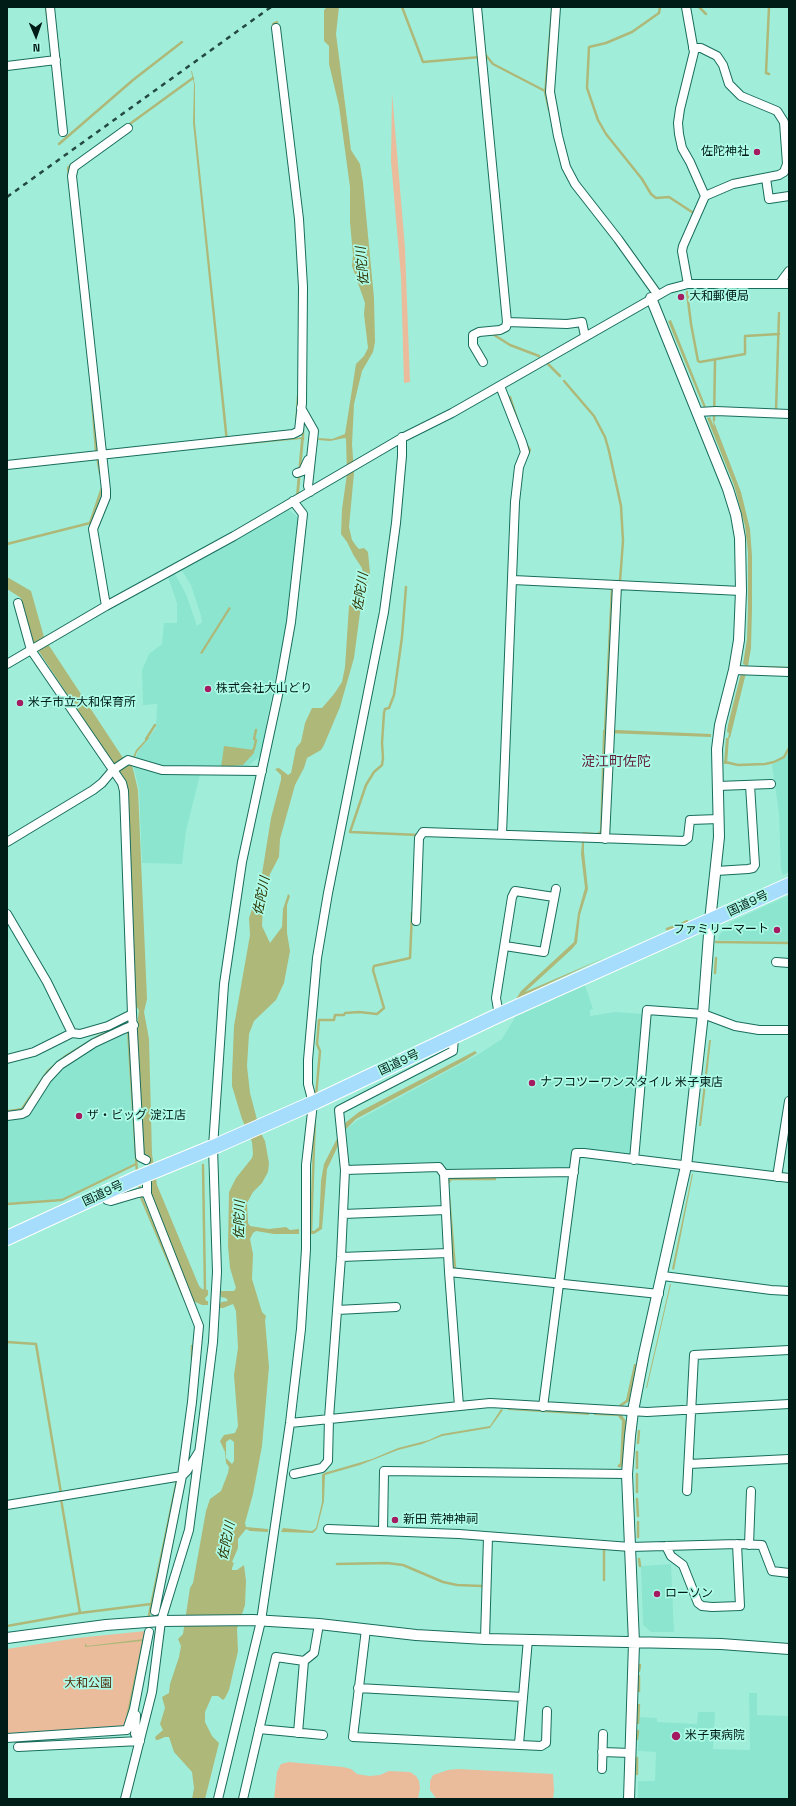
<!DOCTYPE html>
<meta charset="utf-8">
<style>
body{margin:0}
#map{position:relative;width:796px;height:1806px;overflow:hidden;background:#a0eeda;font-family:"Space Grotesk",sans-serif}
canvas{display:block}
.frame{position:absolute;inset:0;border:8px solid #001c16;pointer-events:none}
.north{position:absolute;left:16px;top:16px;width:40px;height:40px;-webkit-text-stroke:3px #adfbe7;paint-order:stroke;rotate:178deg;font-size:11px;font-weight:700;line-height:16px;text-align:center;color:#001c16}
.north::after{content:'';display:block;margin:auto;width:14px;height:18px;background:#001c16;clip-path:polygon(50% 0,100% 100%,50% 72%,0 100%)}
</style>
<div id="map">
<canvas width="796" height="1806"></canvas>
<div class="frame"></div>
<div class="north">N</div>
</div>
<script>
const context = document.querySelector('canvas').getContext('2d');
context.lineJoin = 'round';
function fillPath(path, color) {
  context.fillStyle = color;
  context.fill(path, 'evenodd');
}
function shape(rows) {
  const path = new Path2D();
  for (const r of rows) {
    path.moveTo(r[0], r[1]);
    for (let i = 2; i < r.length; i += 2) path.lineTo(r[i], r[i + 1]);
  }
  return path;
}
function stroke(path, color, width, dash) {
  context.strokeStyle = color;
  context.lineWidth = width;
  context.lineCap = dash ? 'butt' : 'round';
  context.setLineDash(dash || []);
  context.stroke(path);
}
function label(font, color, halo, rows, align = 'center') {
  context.font = font + ' "Space Grotesk","Noto Sans JP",sans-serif';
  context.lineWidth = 3.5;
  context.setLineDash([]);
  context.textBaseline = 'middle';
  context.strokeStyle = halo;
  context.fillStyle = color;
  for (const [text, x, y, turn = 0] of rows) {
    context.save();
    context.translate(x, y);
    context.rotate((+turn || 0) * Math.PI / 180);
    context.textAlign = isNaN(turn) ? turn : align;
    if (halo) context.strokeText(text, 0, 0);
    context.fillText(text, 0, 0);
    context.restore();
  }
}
fillPath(shape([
 [287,508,299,518,287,622,266,724,265,741,262,755,248,766,202,767,186,831,182,864,142,863,139,789,133,765,138,752,156,728,157,704,143,705,142,670,149,654,162,644,164,623,177,623,177,603,168,577,175,574,186,594,197,626,202,622,201,616,191,585,182,571,183,568],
 [789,752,789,872,783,875,781,869,779,813,772,765,787,755],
 [789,895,789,942,718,940,720,934,731,922],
 [585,985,593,1009,590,1010,590,1016,615,1012,643,1014,631,1155,576,1148,574,1149,571,1169,445,1171,445,1164,352,1168,348,1164,346,1129,358,1120,479,1054,502,1039,516,1016],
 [127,1031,135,1163,62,1199,7,1203,7,1118,14,1118,56,1071,85,1052],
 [671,1564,674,1632,651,1632,643,1625,641,1566],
 [749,1693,757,1693,757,1715,789,1716,789,1799,638,1799,638,1781,655,1781,656,1752,638,1751,639,1717,657,1718,657,1722,697,1724,698,1712,715,1712,713,1749,750,1750]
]), '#8ce5cf');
fillPath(shape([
 [392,93,405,248,410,382,404,383,401,277,391,161],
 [146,1631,125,1727,7,1735,7,1649,77,1638],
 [289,1762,343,1767,351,1769,357,1774,369,1776,380,1775,389,1771,410,1772,416,1776,419,1781,420,1788,418,1799,274,1799,277,1772,281,1764],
 [458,1769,553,1774,554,1791,553,1799,437,1799,435,1797,430,1790,430,1781,433,1775,448,1770]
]), '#eabc9c');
fillPath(shape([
 [327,7,339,7,336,34,351,150,360,164,363,183,374,298,375,342,373,352,362,371,354,404,352,444,354,473,349,527,352,540,357,547,359,549,364,548,368,552,370,573,361,605,354,658,340,707,324,745,321,750,307,758,304,768,295,785,280,839,279,857,270,874,263,906,262,926,270,943,282,927,283,909,288,894,290,896,287,905,287,933,290,951,284,983,276,1000,254,1021,249,1034,247,1066,250,1093,260,1131,265,1141,269,1163,268,1172,262,1183,253,1192,247,1203,248,1223,250,1226,269,1229,286,1227,290,1230,299,1229,299,1234,274,1234,256,1231,253,1233,250,1239,253,1254,252,1279,262,1312,266,1316,265,1320,269,1367,262,1446,253,1494,245,1523,246,1527,268,1529,268,1532,250,1531,246,1529,238,1539,238,1548,232,1562,234,1563,232,1568,232,1570,237,1570,244,1565,246,1581,245,1605,237,1629,238,1651,229,1690,225,1698,223,1700,218,1696,212,1696,205,1712,205,1722,212,1736,219,1743,205,1799,192,1799,194,1788,192,1772,174,1752,169,1737,165,1737,158,1740,156,1740,155,1737,163,1730,160,1724,165,1708,162,1697,169,1693,170,1684,179,1657,181,1646,178,1639,183,1634,190,1588,193,1583,206,1511,210,1499,221,1491,228,1473,229,1467,226,1463,225,1452,220,1441,224,1435,235,1433,238,1426,234,1375,238,1348,236,1311,233,1304,223,1308,220,1308,220,1304,221,1302,228,1301,226,1298,221,1297,221,1291,234,1291,236,1288,230,1268,228,1246,229,1192,236,1178,252,1158,253,1154,252,1142,242,1119,232,1086,232,1075,234,1026,250,935,249,918,260,886,271,818,281,780,281,775,275,769,279,768,288,775,291,773,296,748,301,742,305,723,312,708,322,708,334,694,342,682,345,667,349,606,351,603,354,606,356,604,363,575,362,568,354,556,347,542,341,534,342,509,347,474,346,439,345,438,330,441,318,440,319,438,332,439,345,434,356,364,364,356,368,348,364,314,365,303,352,266,353,255,350,222,350,187,339,106,329,64,329,46,324,41,324,10],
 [230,1439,234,1442,234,1461,232,1464,226,1458,226,1442],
 [551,7,553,7,546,92,550,110,548,111,544,93],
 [191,71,192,71,195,85,195,123,228,439,230,445,304,437,299,493,296,495,301,439,229,446,226,445,193,123,194,84],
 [671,320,706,407,704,408,668,321],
 [710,417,714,427,713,421,715,418,714,422,741,492,750,529,752,556,752,609,751,648,748,666,743,664,747,639,748,606,748,552,745,526,734,485,707,418],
 [7,577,31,591,44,637,48,644,127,764,130,764,136,750,148,737,149,738,137,752,132,765,138,790,147,999,144,1012,149,1039,152,1154,157,1185,199,1286,202,1289,208,1290,208,1295,205,1298,206,1301,208,1301,208,1305,202,1305,193,1301,151,1198,148,1155,144,1154,141,1109,137,1026,139,1010,135,1005,132,894,126,783,34,644,21,598,7,589],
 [229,607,231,608,202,654,200,653],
 [741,673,746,673,730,738,729,738,727,764,724,764,726,738,728,738,729,733,727,732,728,725],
 [603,730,617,730,711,734,711,737,606,733,603,832,597,836,582,834,583,832,597,833,600,831],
 [224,746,254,750,254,753,243,765,221,767],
 [582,842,584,842,584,852,588,889,580,915,577,943,572,949,525,992,606,957,516,999,521,991,574,942,578,913,585,888,581,854],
 [128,1022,129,1024,74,1052,23,1110,7,1112,7,1110,21,1108,47,1070,65,1055,98,1035],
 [709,1040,711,1040,705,1093,701,1126,699,1126],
 [475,1051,477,1053,464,1061,356,1119,346,1129,327,1169,322,1229,314,1234,310,1234,310,1230,314,1231,319,1227,321,1181,324,1164,345,1123,359,1112],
 [692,1174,693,1174,674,1270,672,1269],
 [670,1284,671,1284,647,1388,646,1388],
 [634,1364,637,1364,629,1401,621,1407,619,1405,626,1400],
 [501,1409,503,1410,490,1428,442,1436,422,1444,398,1450,360,1465,325,1475,324,1501,317,1529,313,1533,281,1532,283,1528,312,1531,316,1528,322,1502,322,1475,324,1473,372,1459,398,1448,429,1440,442,1434,490,1426],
 [508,1409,589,1413,589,1415,508,1410],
 [594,1414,621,1414,626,1421,623,1465,620,1468,617,1466,620,1463,622,1421,618,1416,594,1415],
 [144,1639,126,1726,124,1726,142,1641,85,1647,85,1643,87,1646]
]), '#aeb879');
stroke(shape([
 [46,7,49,32],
 [402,7,423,62,480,57],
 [660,7,659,13,632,32,606,43,589,47,587,88,598,120,606,134,642,179,651,194,656,198,669,197,695,214],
 [699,7,706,14],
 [769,7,766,73,769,74],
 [273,29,273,24,277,22],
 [484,53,493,64,545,91],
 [127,126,193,78],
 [59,144,133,80,182,42],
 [69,175,68,168,72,164],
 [687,292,691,324,698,361,700,362,745,354,745,336,779,334],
 [491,333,510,345,539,356],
 [548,364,560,376],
 [564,381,594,416,605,437,609,451,621,506,623,541,620,581,618,581],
 [510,397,518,422],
 [92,399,96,451,100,473],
 [778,411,776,411,779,313],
 [714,420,715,361],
 [296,429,298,396],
 [303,439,303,422],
 [526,444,530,450,527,455],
 [7,544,90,523,102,488],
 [406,587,402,637,394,695,389,708,385,709,384,713,382,743,383,758,382,765,374,772,366,785,350,832,419,835],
 [760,667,789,668],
 [605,732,612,589],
 [146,739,155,725],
 [253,750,254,749,256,740,254,739,256,730],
 [725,762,738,765,765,764,774,762,784,757,789,748],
 [681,924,687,921],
 [667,929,673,927],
 [716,942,789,943],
 [715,973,716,958],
 [128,1030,137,1173],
 [316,1096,320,1051,317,1044,319,1020,334,1020,335,1015,344,1015,345,1013,359,1012,377,1014,384,1008,373,970,374,966,410,958,412,913],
 [203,1165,205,1291],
 [139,1182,141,1197,184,1298],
 [448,1183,451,1179,495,1179],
 [449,1196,455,1268],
 [7,1204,62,1200,136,1164],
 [311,1232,315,1117],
 [7,1342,36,1344,61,1493],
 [192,1346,192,1360],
 [638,1443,639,1431],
 [637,1468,637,1452],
 [637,1474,637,1492],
 [61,1499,80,1613],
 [637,1499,638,1516],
 [638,1522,638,1537],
 [604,1549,604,1580],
 [639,1559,640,1566],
 [337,1564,387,1563,403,1565,443,1582,457,1585,482,1586],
 [148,1620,177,1480],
 [7,1626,80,1613,151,1604],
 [639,1671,640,1665],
 [639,1691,639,1676],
 [638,1723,639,1705],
 [637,1739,638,1731],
 [637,1758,637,1774]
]), '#aeb879', 2.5);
const minor = shape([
 [50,7,63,132],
 [477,7,507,322,506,327,500,330,479,332,473,335,473,345,483,362],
 [556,7,550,92,558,136,566,167,575,184,618,239,658,295],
 [686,7,694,52,680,109,678,123,679,134,682,148,690,162,705,196],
 [7,66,56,60],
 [766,178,769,199,789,196],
 [780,283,789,271],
 [688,284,682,251,683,246,705,196,733,184,779,175,784,172,787,164,784,122,777,111,741,96,729,84,723,65,717,56,701,48,693,48],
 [507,322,567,324,582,322,585,336],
 [500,386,522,442,525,452,519,467,515,502,502,834],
 [301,408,314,431,308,486,310,492],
 [698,412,716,411,789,414],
 [7,465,293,434,299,431,302,403,303,287,299,219,276,28],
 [297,473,303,471,308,460],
 [513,580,741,591],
 [18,603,31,650,122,783,124,791,132,1014,140,1157,146,1160],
 [106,606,93,529,106,497,106,490,72,176,74,167,128,128],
 [7,664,106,606,234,536,400,439,452,413,669,289,688,284,789,284],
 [734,670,789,672],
 [718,786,771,784],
 [605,839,617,585],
 [7,842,93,790,102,783,113,770,128,760,162,770,262,771],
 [716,871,748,869,753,868,755,865,750,785],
 [7,914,47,982,72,1033],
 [416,921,419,838,423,832,684,841,688,838,690,820,719,819],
 [505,946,544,952,556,889],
 [776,962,789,963],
 [499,1015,496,998,512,897,515,891,554,897],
 [7,1059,34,1052,72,1033,80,1034,108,1026,132,1014],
 [7,1116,22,1114,26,1112,47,1079,60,1065,94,1043,124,1029,134,1025],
 [634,1160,647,1010,703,1014,735,1026,759,1030,789,1030],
 [345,1170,439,1167,444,1174,449,1272,459,1406],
 [444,1174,574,1172],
 [777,1177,789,1101],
 [147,1194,147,1182],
 [102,1195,107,1200,111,1201,138,1193,143,1192,147,1194,199,1326,192,1402,182,1476,155,1611],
 [343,1214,446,1210],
 [341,1257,448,1253],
 [449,1272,659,1294],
 [663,1276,771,1290,789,1291],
 [337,1310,396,1307],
 [543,1407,576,1153,584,1153,789,1178],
 [290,1423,490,1403,647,1412,789,1404],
 [689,1464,789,1459],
 [294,1474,322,1468,328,1461,329,1418,341,1257,345,1170,339,1110,453,1051,454,1036],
 [687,1491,694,1355,789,1350],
 [7,1505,182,1476,187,1471,198,1453],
 [328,1529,459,1534,630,1547,737,1544,762,1545,772,1571,789,1573],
 [383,1531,384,1471,627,1474],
 [749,1545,751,1491],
 [666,1546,671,1556,683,1565,698,1603,702,1606,712,1607,740,1606,737,1544],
 [366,1629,353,1737,541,1746,546,1743,547,1711],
 [485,1639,488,1537],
 [358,1688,523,1697],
 [136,1715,135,1734,140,1741],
 [259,1729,323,1735],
 [298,1733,304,1661],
 [7,1738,127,1730,134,1709,149,1632],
 [519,1744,528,1639],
 [18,1747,140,1741],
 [602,1752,631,1753],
 [602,1769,603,1734],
 [125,1799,152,1692,161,1621,189,1530,201,1438,213,1342,217,1272,213,1147,224,984,242,862,278,695,291,622,303,514,293,501],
 [218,1799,261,1621,290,1423,301,1329,306,1249,306,1165,313,1103,308,1084,308,1060,317,958,328,893,384,612,396,523,402,456,402,437],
 [243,1799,276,1657,304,1661,314,1653,319,1624]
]);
const tertiary = shape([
 [7,1638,106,1625,161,1621,253,1620,319,1624,416,1635,485,1639,721,1644,789,1649],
 [629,1799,634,1643,627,1474,630,1436,633,1411,644,1354,686,1166,703,1014,710,921,719,837,717,749,720,725,734,670,739,640,741,591,740,538,736,515,728,489,651,298]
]);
const trunk = shape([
 [157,1170,218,1145,313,1103,499,1015,789,885],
 [7,1238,135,1179]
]);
stroke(minor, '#196d5d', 10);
stroke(tertiary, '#196d5d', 12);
stroke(trunk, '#fff', 16);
stroke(minor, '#fff', 8);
stroke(tertiary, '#fff', 10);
stroke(trunk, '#a6dcfc', 14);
stroke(shape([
 [7,197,271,7]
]), '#234940', 2.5, [5, 5]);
const trunkBridge = shape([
 [135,1179,157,1170]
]);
stroke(trunkBridge, '#fff', 16, []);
stroke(trunkBridge, '#a6dcfc', 14);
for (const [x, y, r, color] of [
 [757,152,4,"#a51b61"],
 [681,297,4,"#a51b61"],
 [208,689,4,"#a51b61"],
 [20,703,4,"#a51b61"],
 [777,930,4,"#a51b61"],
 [532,1083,4,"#a51b61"],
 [79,1116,4,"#a51b61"],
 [395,1520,4,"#a51b61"],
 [657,1594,4,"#a51b61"],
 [676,1736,5,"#a51b61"]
]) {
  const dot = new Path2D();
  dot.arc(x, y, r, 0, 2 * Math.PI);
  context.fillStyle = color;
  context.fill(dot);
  stroke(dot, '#adfbe7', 1.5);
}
label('12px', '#001c16', '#adfbe7', [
 ["佐陀神社",749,152,"right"],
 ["大和郵便局",689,297],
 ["株式会社大山どり",216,689],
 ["米子市立大和保育所",28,703],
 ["ファミリーマート",769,930,"right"],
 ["ナフコツーワンスタイル 米子東店",540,1083],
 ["ザ・ビッグ 淀江店",87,1116],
 ["新田 荒神神祠",403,1520],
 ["ローソン",665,1594],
 ["米子東病院",685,1736]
], 'left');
label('12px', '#001c16', '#adfbe7', [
 ["国道9号",748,904,-25],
 ["国道9号",399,1063,-25],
 ["国道9号",103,1194,-25]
]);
label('12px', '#512c0d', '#adfbe7', [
 ["大和公園",88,1684]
]);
label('italic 13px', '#2e3301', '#adfbe7', [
 ["佐陀川",363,266,-95],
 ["佐陀川",361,592,-81],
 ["佐陀川",262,896,-79],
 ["佐陀川",240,1220,-89],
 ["佐陀川",227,1541,-78]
]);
label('14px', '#601f3b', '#adfbe7', [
 ["淀江町佐陀",616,762]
]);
</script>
